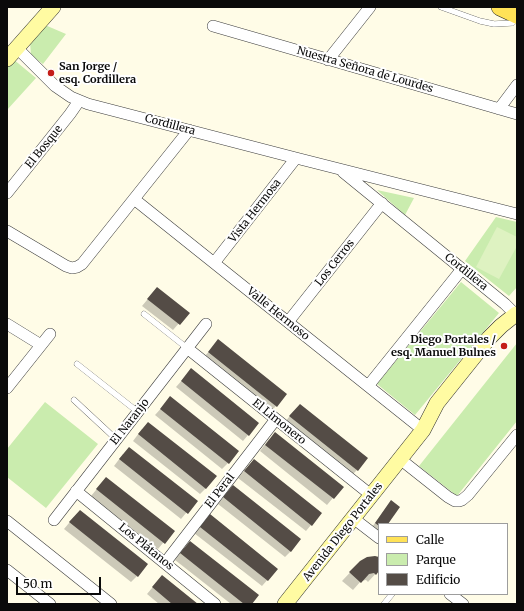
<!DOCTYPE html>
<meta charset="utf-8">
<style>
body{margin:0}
#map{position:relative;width:524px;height:611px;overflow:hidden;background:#fffce7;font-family:Merriweather,serif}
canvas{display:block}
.frame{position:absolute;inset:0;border:8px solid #0a0a0a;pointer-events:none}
.legend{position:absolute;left:378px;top:523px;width:130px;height:72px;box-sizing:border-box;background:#fff;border:1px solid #9d9d9d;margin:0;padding:5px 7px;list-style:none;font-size:12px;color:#0a0a0a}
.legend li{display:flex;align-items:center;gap:8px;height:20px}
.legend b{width:20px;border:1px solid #9d9d9d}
.scale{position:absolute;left:16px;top:577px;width:85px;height:18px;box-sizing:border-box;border:2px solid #0a0a0a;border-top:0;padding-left:5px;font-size:12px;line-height:14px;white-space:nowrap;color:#0a0a0a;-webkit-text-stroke:3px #fff;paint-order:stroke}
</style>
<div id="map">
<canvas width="524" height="611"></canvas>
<div class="frame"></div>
<ul class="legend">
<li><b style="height:5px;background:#ffe257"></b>Calle</li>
<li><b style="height:11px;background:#caecae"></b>Parque</li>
<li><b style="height:11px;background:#544c46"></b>Edificio</li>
</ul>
<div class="scale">50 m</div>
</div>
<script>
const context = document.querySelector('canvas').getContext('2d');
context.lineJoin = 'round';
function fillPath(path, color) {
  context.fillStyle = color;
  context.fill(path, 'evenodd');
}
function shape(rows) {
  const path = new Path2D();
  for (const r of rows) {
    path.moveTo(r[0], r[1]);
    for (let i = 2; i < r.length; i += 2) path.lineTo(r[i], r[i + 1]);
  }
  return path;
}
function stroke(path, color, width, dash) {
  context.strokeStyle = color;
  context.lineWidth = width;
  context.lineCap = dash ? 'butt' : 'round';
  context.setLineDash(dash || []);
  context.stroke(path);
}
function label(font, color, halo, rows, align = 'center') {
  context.font = font + ' Merriweather,serif';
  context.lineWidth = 4;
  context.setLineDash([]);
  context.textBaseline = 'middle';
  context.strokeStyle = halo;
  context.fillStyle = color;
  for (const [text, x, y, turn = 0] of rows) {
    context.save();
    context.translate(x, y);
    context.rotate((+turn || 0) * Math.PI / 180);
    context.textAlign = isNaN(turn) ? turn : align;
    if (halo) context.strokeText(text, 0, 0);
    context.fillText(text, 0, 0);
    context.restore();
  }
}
fillPath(shape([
 [45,25,66,34,43,64,31,55,30,42],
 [13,59,36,78,7,110,7,67],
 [377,190,414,198,405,215],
 [496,217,517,222,517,287,509,296,465,261],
 [461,282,499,313,415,415,377,384],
 [517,343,517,421,457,496,419,466],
 [45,402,98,444,46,508,7,477,7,449]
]), '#caecae');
fillPath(shape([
 [497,227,517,237,517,246,499,279,476,267]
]), '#def2c1');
fillPath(shape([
 [157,288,188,313,173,330,142,306],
 [213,347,276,406,270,412,203,358],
 [191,370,248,435,243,441,176,387],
 [165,404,228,463,222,469,155,415],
 [294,411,357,470,351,476,284,423],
 [142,429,206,488,200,494,133,441],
 [269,439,342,487,327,505,260,451],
 [123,454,196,501,181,519,114,466],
 [254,460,311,525,306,531,238,478],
 [106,478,173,531,158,549,91,496],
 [233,486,291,551,285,557,218,504],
 [388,505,387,524,379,524,379,532,372,527],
 [210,516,277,569,262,586,194,533],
 [74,517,137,576,131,582,64,529],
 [184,548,250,604,231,604,175,560],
 [379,558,379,570,368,582,366,580,361,581,353,590,342,581,360,562],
 [162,576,197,604,159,604,147,594]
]), '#0003');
fillPath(shape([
 [157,287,190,313,180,325,147,299],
 [218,339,287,394,277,407,208,352],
 [191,368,259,423,249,436,181,381],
 [170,396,239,451,229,464,160,409],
 [300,404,368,458,358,471,289,416],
 [148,422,217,476,206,489,138,434],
 [275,432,344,487,334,499,265,445],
 [129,447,198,501,188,514,119,459],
 [254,459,322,513,312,526,244,471],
 [106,477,175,531,165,544,96,489],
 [233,485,301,539,291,552,223,497],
 [391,500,400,507,388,524,379,524,379,526,375,523],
 [80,510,148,564,138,577,69,522],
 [210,514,278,569,268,581,200,527],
 [190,541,259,595,252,604,244,604,180,553],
 [375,556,379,557,379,571,376,575,374,573,369,574,361,583,349,572,360,561,367,557],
 [162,575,198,604,172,604,152,587]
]), '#544c46');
const lane = shape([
 [441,7,480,21,494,24,512,23,517,19],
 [144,314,187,348],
 [77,364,138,412],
 [74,400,116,439],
 [384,604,392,594]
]);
const street = shape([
 [213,26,517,114],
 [17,48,55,86,71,97,88,104,296,158,517,214],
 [328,60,370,7],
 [499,109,517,85],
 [343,172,505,304,517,316],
 [7,193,70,114,79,101],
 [134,199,423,430],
 [7,231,66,266,72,268,77,267,82,264,189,130],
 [214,263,296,158],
 [288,322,382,203],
 [7,324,41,345],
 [187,348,371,495],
 [368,386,462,269],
 [7,388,50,334],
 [400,459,448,497,455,501,459,501,462,500,468,495,517,435],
 [76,491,215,604],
 [353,518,379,538],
 [54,520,206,324],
 [7,521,111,604],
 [165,563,276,419],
 [7,570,50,604],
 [450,594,463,604]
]);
const secondary = shape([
 [7,59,53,7],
 [285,604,423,430,437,403,489,338,501,326,516,314]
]);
const primary = shape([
 [500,7,517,15]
]);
stroke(lane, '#3d3d3d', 6);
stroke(street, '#3d3d3d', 12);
stroke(secondary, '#2c2c2c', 16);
stroke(primary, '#1b1b1b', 18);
stroke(lane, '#fff', 5.5);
stroke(street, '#fff', 11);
stroke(secondary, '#fffba2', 15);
stroke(primary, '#ffe257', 17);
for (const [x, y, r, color] of [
 [51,73,4,"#c41c18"],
 [504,346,4,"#c41c18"]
]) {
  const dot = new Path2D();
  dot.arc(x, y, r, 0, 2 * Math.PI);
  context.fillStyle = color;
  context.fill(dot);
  stroke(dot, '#fff', 1.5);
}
label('bold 11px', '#0a0a0a', '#fff', [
 ["San Jorge /",59,67],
 ["esq. Cordillera",59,80],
 ["Diego Portales /",496,340,"right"],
 ["esq. Manuel Bulnes",496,353,"right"]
], 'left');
label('11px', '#0a0a0a', '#fff', [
 ["Nuestra Señora de Lourdes",365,70,16],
 ["Cordillera",170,125,15],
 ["El Bosque",44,147,-51],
 ["Vista Hermosa",255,211,-52],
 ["Los Cerros",335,263,-52],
 ["Cordillera",466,272,39],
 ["Valle Hermoso",278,314,39],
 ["El Naranjo",130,422,-52],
 ["El Limonero",279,422,39],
 ["El Peral",220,491,-52],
 ["Avenida Diego Portales",343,532,-52],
 ["Los Plátanos",146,547,39]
]);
</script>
